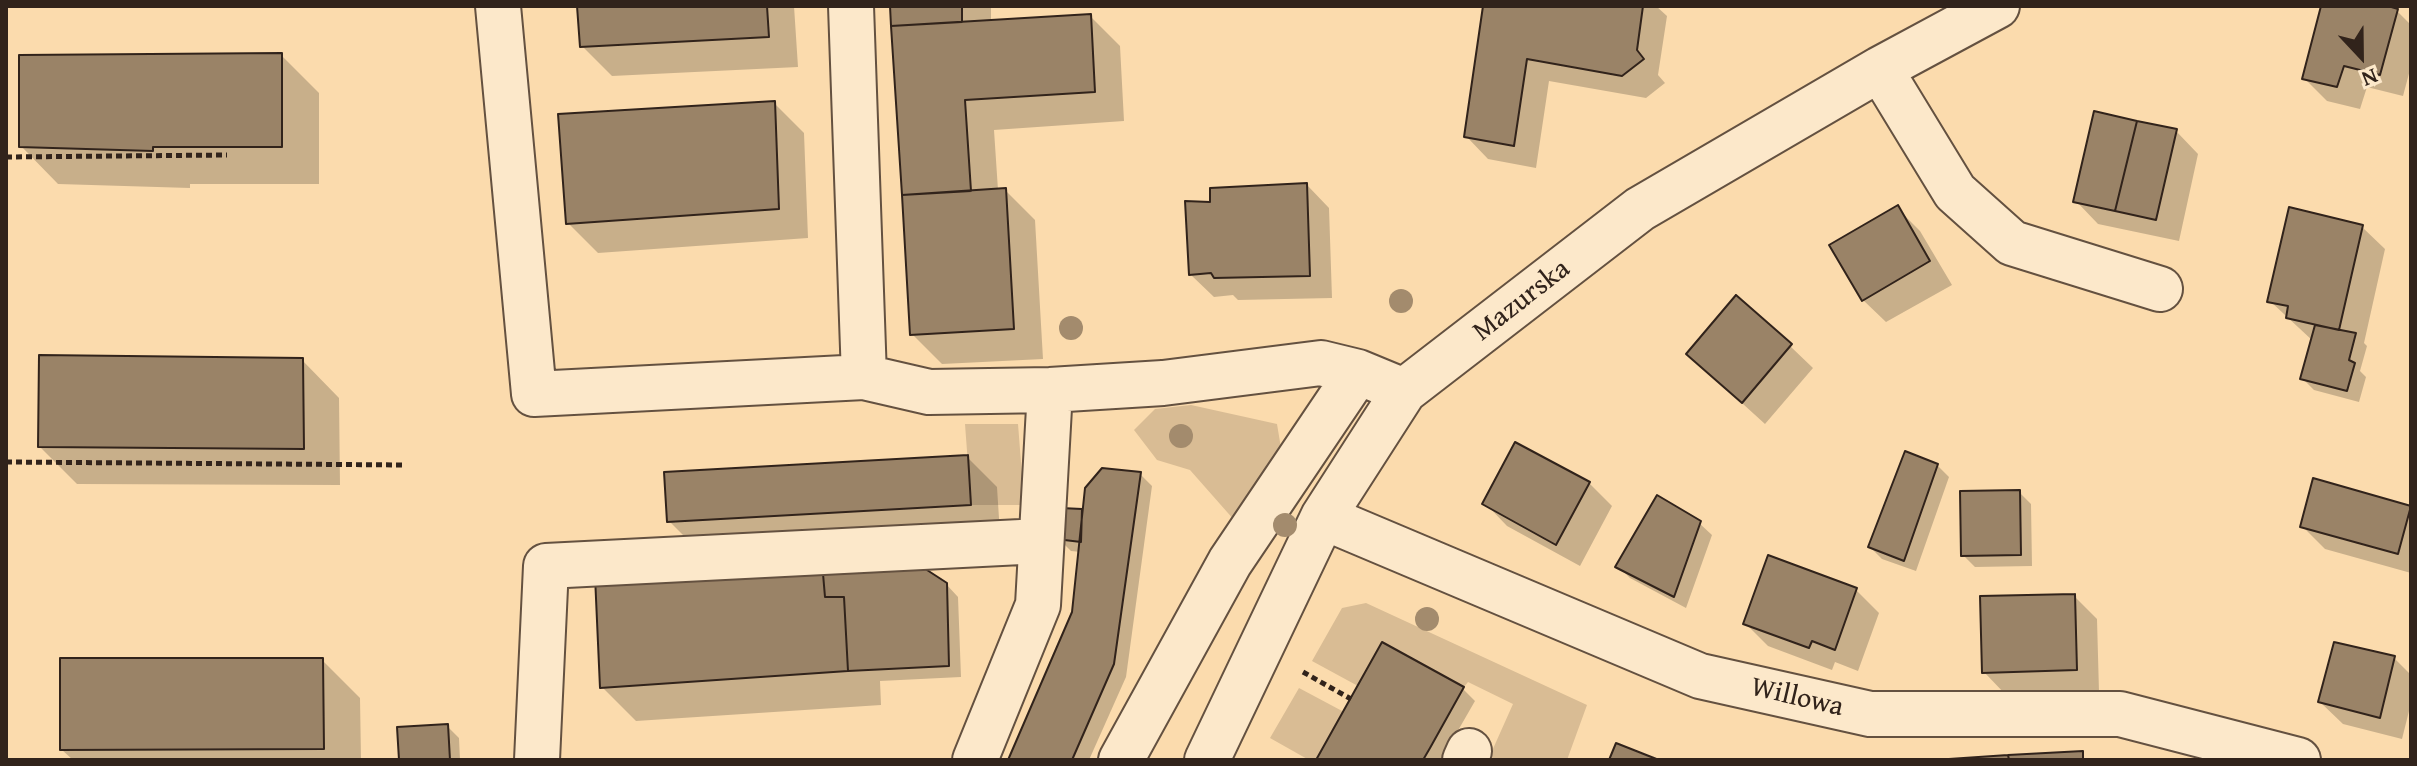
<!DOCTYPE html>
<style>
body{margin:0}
#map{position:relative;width:2417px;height:766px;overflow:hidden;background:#fbdbad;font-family:"Gentium Book Plus",serif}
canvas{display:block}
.frame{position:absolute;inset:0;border:8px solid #31231b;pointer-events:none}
.north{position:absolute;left:2321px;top:16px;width:80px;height:80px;-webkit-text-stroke:6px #fce8ca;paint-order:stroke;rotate:158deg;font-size:22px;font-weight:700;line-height:32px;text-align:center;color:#31231b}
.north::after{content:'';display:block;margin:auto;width:28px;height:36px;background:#31231b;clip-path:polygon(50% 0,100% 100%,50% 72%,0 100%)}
</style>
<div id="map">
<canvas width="2417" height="766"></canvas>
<div class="frame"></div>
<div class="north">N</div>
</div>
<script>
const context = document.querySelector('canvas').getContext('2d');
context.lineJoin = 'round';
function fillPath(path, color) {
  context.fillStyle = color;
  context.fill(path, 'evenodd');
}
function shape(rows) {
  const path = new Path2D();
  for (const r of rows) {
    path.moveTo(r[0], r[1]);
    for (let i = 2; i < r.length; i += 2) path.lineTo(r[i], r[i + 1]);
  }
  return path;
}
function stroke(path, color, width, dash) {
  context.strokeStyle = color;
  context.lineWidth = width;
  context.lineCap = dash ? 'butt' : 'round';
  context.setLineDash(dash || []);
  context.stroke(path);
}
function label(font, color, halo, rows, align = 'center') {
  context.font = font + ' "Gentium Book Plus",serif';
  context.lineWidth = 7;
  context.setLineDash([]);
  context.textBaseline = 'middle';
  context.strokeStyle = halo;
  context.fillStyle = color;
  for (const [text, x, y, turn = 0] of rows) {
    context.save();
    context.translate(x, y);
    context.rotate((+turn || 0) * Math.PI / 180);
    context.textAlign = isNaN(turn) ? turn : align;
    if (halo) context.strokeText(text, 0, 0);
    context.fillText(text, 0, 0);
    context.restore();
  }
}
fillPath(shape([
 [1191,405,1277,424,1282,454,1235,521,1190,470,1157,460,1134,430,1155,409],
 [965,424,1018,424,1023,488,1020,505,971,505],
 [1366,603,1587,705,1567,760,1488,760,1513,704,1468,682,1464,687,1383,642,1358,686,1312,661,1342,608],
 [1299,688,1344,712,1316,760,1309,760,1270,738]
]), '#d9bc94');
fillPath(shape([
 [579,6,794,6,798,67,612,76,582,46],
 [892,6,991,6,991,22,1090,16,1120,46,1124,121,994,130,998,190,1005,190,1035,220,1043,359,942,364,912,334],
 [1485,6,1656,6,1667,16,1658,75,1665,83,1646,98,1549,81,1536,168,1488,159,1466,136],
 [2323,6,2381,6,2397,11,2411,25,2411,66,2403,96,2367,87,2360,109,2327,101,2304,78],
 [281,55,319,93,319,184,190,184,190,188,58,184,21,146],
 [774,103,804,133,808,238,598,253,568,223],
 [2176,131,2198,154,2179,241,2098,224,2076,201],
 [1307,185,1329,208,1332,298,1238,300,1233,295,1214,297,1191,275,1212,204],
 [1897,208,1920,231,1952,285,1886,322,1863,300],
 [2362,227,2385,249,2364,343,2367,346,2360,371,2366,377,2359,402,2314,390,2302,378,2313,341,2270,301],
 [1790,346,1813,368,1765,424,1688,354],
 [302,360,339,398,340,485,77,484,40,447],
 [967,457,997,487,1000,534,699,551,669,521],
 [1937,465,1949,477,1916,571,1882,559,1870,547],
 [1140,474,1152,486,1126,677,1089,760,1011,760,1074,613,1081,552,1071,551,1059,539,1063,510,1084,511],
 [1589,483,1612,506,1580,566,1507,526,1485,503],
 [2019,492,2031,504,2032,566,1975,567,1963,555],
 [2410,508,2411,573,2325,549,2302,526],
 [1699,523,1712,535,1686,608,1630,578,1618,566],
 [946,584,958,597,961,677,880,681,881,705,636,721,602,687],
 [1856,590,1879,613,1858,671,1835,662,1832,670,1768,646,1745,623],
 [2074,596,2097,619,2099,692,2006,695,1984,672],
 [2394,658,2411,675,2411,703,2402,739,2343,724,2320,702],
 [322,660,360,698,361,760,73,760,62,750],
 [1463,689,1475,701,1441,760,1319,760],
 [447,726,459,738,460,760,401,760]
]), '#0003');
const building = shape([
 [577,6,767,6,769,37,580,47,577,6],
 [890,6,962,6,962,22,891,26,890,6],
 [1483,6,1643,6,1637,50,1644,59,1622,76,1527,59,1514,146,1464,137,1483,6],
 [2321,6,2388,6,2398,9,2380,75,2344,66,2337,87,2302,79,2321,6],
 [1091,14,1095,92,965,100,971,191,902,195,891,26,1091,14],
 [282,53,282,147,153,147,153,151,19,147,19,55,282,53],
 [775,101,779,209,566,224,558,114,775,101],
 [2094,111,2137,121,2115,211,2073,202,2094,111],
 [2137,121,2177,129,2156,220,2115,211,2137,121],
 [1307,183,1310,276,1214,278,1211,273,1189,275,1185,201,1210,202,1210,188,1307,183],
 [1006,188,1014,329,910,335,902,195,1006,188],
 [1898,205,1930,261,1862,301,1829,245,1898,205],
 [2289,207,2363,225,2339,330,2286,318,2288,306,2267,302,2289,207],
 [1736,295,1792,344,1742,403,1686,354,1736,295],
 [2315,325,2356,333,2349,360,2355,363,2347,391,2300,379,2315,325],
 [39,355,303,358,304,449,38,447,39,355],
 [1515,442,1590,482,1556,545,1482,504,1515,442],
 [1905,451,1938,464,1904,561,1868,547,1905,451],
 [968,455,971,505,667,522,664,472,968,455],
 [1102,468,1141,472,1114,664,1072,760,1008,760,1072,612,1085,488,1102,468],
 [2313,478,2411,506,2398,554,2300,527,2313,478],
 [2020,490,2021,555,1961,556,1960,491,2020,490],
 [1657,495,1701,521,1674,597,1615,567,1657,495],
 [1061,508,1082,509,1081,542,1056,539,1061,508],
 [1768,555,1857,588,1835,650,1812,641,1809,648,1743,624,1768,555],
 [907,557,947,583,949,666,848,671,844,597,825,597,822,562,907,557],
 [822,562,825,597,844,597,848,671,600,688,595,576,822,562],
 [2075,594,2077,670,1982,673,1980,596,2075,594],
 [1382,642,1464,687,1430,748,1423,760,1316,760,1382,642],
 [2334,642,2395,656,2380,718,2318,702,2334,642],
 [60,658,323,658,324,749,60,750,60,658],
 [448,724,450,760,399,760,397,727,448,724],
 [1616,743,1659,760,1609,760,1616,743],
 [2083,751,2083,760,2009,760,2008,755,2083,751],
 [2008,755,2009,760,1934,760,2008,755]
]);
fillPath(building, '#9a8367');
stroke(building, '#31231b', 2);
const minor = shape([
 [498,6,534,394,864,377,929,392,1050,390,1163,383,1321,363,1358,372,1404,391],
 [851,6,864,377],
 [1880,69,1955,192,2012,243,2160,289],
 [1323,517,1700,676,1870,714,2120,714,2298,760],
 [537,760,546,566,1041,541],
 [975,760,1038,605,1050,390],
 [1121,760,1230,562,1358,372],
 [1207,760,1323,517,1404,391,1640,209,1880,69,1997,6],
 [1465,760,1469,751]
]);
stroke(minor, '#645140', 48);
stroke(shape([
 [6,157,227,155],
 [6,462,406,465],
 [1303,672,1351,699]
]), '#31231b', 5, [6, 4]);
stroke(minor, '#fce8ca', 44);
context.fillStyle = '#a38b6d';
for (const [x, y] of [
 [1401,301],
 [1071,328],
 [1181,436],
 [1285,525],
 [1427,619]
]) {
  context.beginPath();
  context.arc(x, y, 12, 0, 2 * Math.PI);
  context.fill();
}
label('28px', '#31231b', '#fce8ca', [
 ["Mazurska",1522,301,-38],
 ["Willowa",1797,698,13]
]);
</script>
